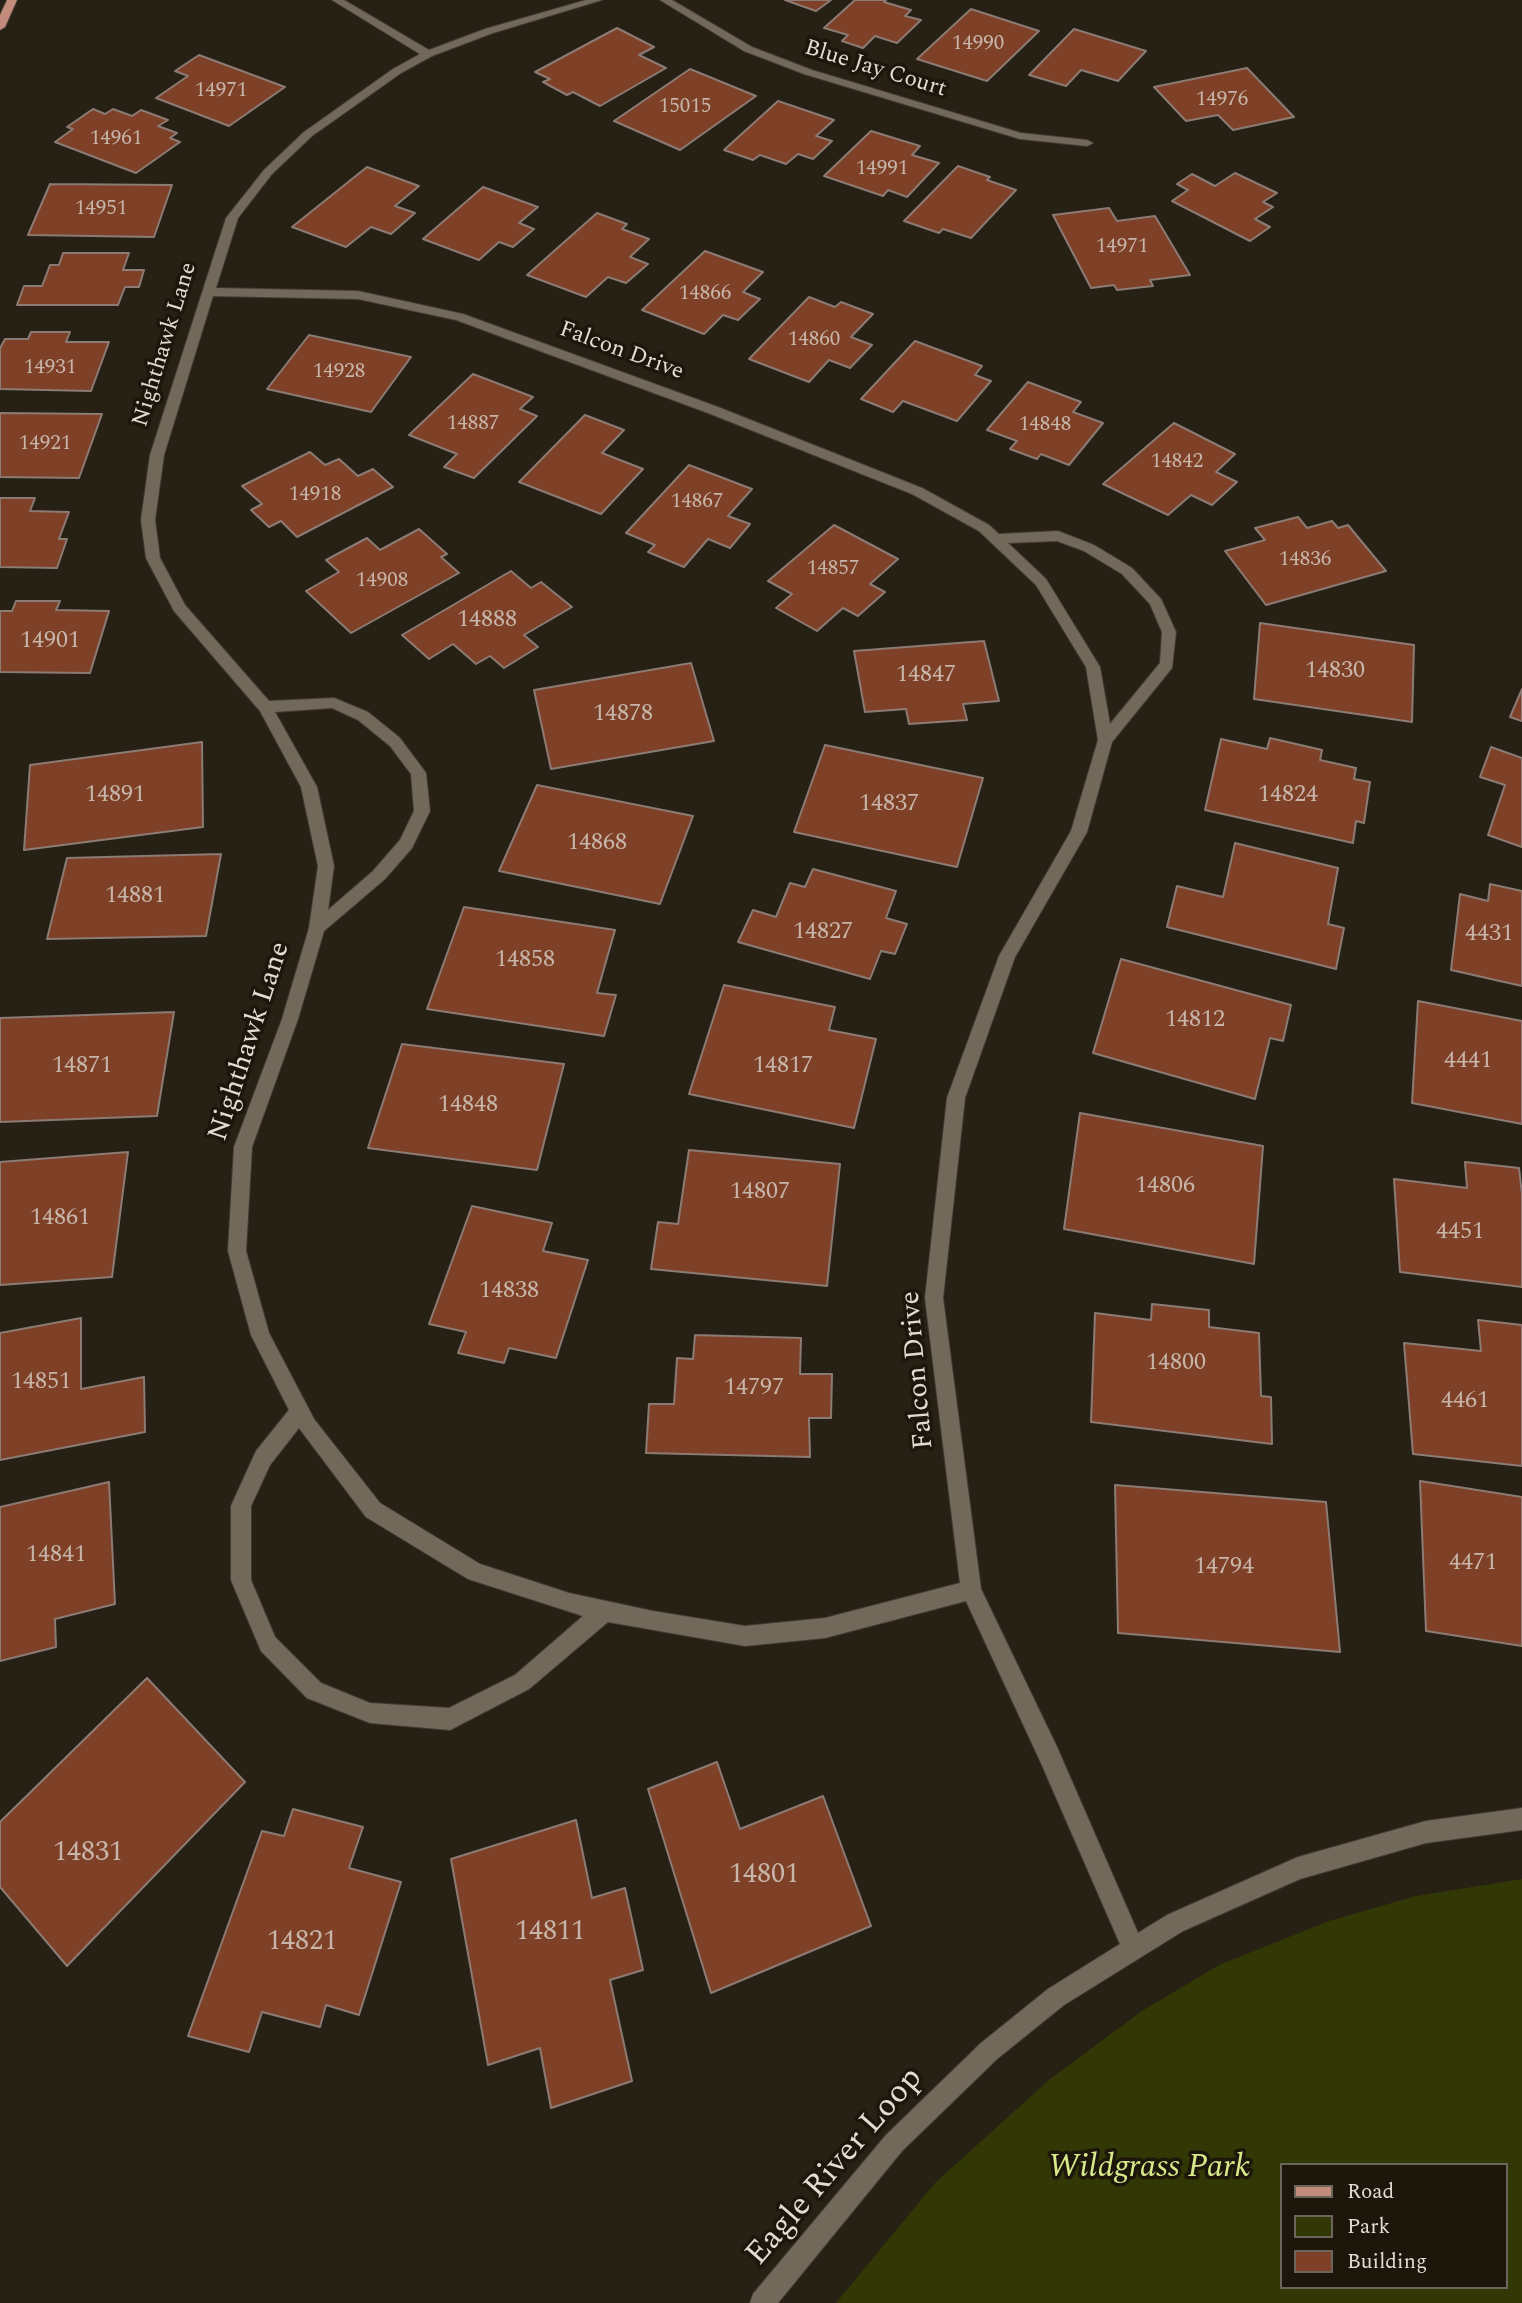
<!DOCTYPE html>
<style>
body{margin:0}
#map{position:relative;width:1522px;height:2303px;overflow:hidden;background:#272014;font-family:Spectral,serif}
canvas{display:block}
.legend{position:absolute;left:1280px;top:2163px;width:228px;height:126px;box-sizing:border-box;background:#1d160b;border:2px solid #6b655b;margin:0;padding:9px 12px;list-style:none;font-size:21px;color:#e1dcd4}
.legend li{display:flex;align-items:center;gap:14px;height:35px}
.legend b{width:35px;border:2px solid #6b655b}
</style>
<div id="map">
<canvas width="1522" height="2303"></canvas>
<ul class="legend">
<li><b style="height:9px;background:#c38b7b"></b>Road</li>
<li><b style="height:19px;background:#313805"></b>Park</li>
<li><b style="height:19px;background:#7e4127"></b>Building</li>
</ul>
</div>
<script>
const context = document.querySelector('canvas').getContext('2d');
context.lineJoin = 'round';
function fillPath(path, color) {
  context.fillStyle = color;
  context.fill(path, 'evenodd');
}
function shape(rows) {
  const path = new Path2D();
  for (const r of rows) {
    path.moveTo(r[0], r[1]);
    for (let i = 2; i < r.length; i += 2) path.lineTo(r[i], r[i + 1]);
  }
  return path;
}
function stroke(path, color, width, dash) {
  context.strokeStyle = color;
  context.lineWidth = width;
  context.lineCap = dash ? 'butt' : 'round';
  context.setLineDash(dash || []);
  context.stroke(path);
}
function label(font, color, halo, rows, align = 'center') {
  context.font = font + ' Spectral,serif';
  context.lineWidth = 7;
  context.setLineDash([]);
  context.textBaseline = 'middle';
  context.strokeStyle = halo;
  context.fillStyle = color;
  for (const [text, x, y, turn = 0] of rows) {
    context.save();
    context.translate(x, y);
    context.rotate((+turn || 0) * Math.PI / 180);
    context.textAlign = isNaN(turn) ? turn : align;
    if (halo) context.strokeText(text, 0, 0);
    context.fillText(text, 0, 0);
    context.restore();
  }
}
fillPath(shape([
 [1522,1879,1522,2303,836,2303,935,2183,1050,2079,1142,2011,1219,1965,1329,1921,1416,1896],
 [1282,2165,1506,2165,1506,2287,1282,2287]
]), '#313805');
const building = shape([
 [785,0,831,0,816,11,785,0],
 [855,0,886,0,884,2,911,10,905,16,921,20,897,43,875,36,863,48,842,41,848,35,824,28,855,0],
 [971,9,1039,31,987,81,917,59,971,9],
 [617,28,654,47,639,55,666,68,600,106,573,92,567,95,543,82,550,79,535,72,617,28],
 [1074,29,1146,51,1118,81,1081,70,1066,86,1029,75,1074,29],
 [199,55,285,87,229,126,156,98,188,76,175,71,199,55],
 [1247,68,1294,117,1233,130,1218,115,1186,121,1154,87,1247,68],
 [690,69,756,96,680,150,614,121,690,69],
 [778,101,834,120,816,136,832,141,813,159,798,154,786,164,760,155,753,160,724,150,778,101],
 [93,109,105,114,113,109,132,116,141,110,168,120,158,126,177,133,170,138,180,142,136,173,55,142,73,129,67,127,93,109],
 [871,131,920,146,912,155,939,163,907,197,888,190,883,196,824,176,871,131],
 [958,166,990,177,987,180,1016,190,971,238,943,229,939,233,904,221,958,166],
 [367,167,419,186,395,206,415,213,391,234,371,227,346,247,292,227,367,167],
 [1235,173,1277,193,1263,202,1273,207,1255,219,1270,227,1250,241,1172,201,1188,190,1177,184,1192,174,1215,186,1235,173],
 [50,184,172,185,154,237,28,235,50,184],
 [483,187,538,207,519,223,534,229,513,247,499,242,479,260,423,239,483,187],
 [1109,208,1117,221,1155,216,1190,275,1150,280,1153,286,1117,290,1114,285,1091,288,1053,215,1109,208],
 [597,213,627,224,622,229,649,239,630,257,648,264,626,283,608,277,586,297,527,275,597,213],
 [705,251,763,272,743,292,760,299,738,320,723,315,704,334,642,310,705,251],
 [63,253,129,253,123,270,144,270,139,287,125,287,118,305,17,305,24,286,42,286,50,265,59,265,63,253],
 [809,297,835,307,841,302,873,314,851,337,872,345,850,368,829,360,809,382,749,359,809,297],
 [31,332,70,332,66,342,109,342,91,391,0,389,0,348,5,339,28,339,31,332],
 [309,335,411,357,371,412,267,389,309,335],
 [915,341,982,366,975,375,991,381,957,421,903,401,893,412,861,399,915,341],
 [473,374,533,397,520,409,537,416,474,478,444,467,457,454,409,435,473,374],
 [1028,382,1081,402,1073,412,1103,423,1069,465,1041,454,1037,459,1010,449,1017,441,987,430,1028,382],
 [0,413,102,414,79,478,0,477,0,413],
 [585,415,624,430,602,453,643,469,601,514,519,482,585,415],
 [1174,423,1235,454,1216,472,1237,482,1212,505,1191,495,1168,515,1103,484,1174,423],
 [310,452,325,465,339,459,358,476,373,469,393,487,297,537,281,521,269,527,251,510,262,504,242,486,310,452],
 [689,465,752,489,728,516,750,524,730,548,708,539,684,567,648,552,655,545,626,533,689,465],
 [0,498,35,498,30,511,69,512,59,539,67,539,57,568,0,567,0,498],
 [1298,517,1307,528,1332,521,1338,528,1348,525,1386,571,1266,605,1225,551,1265,540,1255,528,1298,517],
 [834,525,898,559,870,584,885,592,858,616,843,608,817,631,776,608,792,594,768,581,834,525],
 [419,529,447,554,441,557,459,573,351,633,306,591,339,572,326,560,367,538,380,550,419,529],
 [511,571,531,588,541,582,572,607,524,635,538,647,504,668,490,656,476,664,453,644,429,659,402,635,511,571],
 [16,601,60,601,56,610,109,611,90,673,0,672,0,611,12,611,16,601],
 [1260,623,1414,645,1412,722,1254,699,1260,623],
 [984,641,999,701,963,704,967,720,909,724,906,709,865,712,854,651,984,641],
 [691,663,714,741,551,769,534,690,691,663],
 [1522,689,1522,721,1510,717,1522,689],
 [1270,738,1322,750,1320,760,1356,768,1354,779,1370,782,1364,823,1356,821,1353,843,1205,810,1221,739,1267,749,1270,738],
 [202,742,203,827,24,850,30,765,202,742],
 [825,745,983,778,957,867,794,832,825,745],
 [1491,747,1522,758,1522,847,1488,835,1505,785,1480,777,1491,747],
 [537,785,693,816,660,904,499,871,537,785],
 [1235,843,1338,868,1328,924,1344,928,1336,969,1167,927,1177,886,1223,897,1235,843],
 [221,854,206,936,47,939,67,858,221,854],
 [813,869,896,891,886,918,907,924,895,954,881,951,870,979,738,942,753,910,776,917,790,883,805,887,813,869],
 [1490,884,1522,891,1522,986,1451,970,1460,894,1488,901,1490,884],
 [464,907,615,930,597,993,616,995,604,1036,427,1009,464,907],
 [1121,959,1291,1005,1283,1041,1270,1038,1255,1099,1093,1053,1121,959],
 [724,985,835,1007,829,1030,876,1039,854,1128,689,1094,724,985],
 [1418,1001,1522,1021,1522,1124,1412,1103,1418,1001],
 [174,1012,157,1116,0,1122,0,1018,174,1012],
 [402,1044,564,1064,537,1170,368,1148,402,1044],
 [1080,1113,1263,1146,1254,1264,1064,1229,1080,1113],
 [689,1150,840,1164,827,1286,651,1269,658,1222,678,1224,689,1150],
 [128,1152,112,1277,0,1285,0,1162,128,1152],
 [1465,1162,1519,1168,1522,1194,1522,1287,1400,1272,1394,1179,1467,1188,1465,1162],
 [472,1206,552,1223,543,1251,588,1260,556,1358,509,1348,504,1363,458,1353,466,1332,429,1324,472,1206],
 [1152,1304,1209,1310,1209,1327,1259,1333,1261,1396,1271,1397,1272,1444,1091,1422,1095,1313,1151,1320,1152,1304],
 [81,1318,81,1389,144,1377,145,1432,0,1460,0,1333,81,1318],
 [1478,1320,1522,1325,1522,1466,1413,1454,1404,1343,1481,1351,1478,1320],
 [695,1335,801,1338,800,1374,832,1374,831,1418,809,1418,810,1457,646,1453,649,1404,674,1404,677,1358,693,1359,695,1335],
 [1420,1481,1522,1497,1522,1646,1426,1631,1420,1481],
 [109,1482,115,1604,55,1619,56,1647,0,1661,0,1507,109,1482],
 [1115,1485,1326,1502,1340,1652,1118,1633,1115,1485],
 [147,1678,245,1782,67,1966,0,1887,0,1822,147,1678],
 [717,1762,740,1829,823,1796,871,1926,711,1993,648,1789,717,1762],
 [293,1809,363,1827,349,1868,401,1882,359,2015,326,2005,320,2027,262,2012,249,2052,188,2036,262,1831,284,1836,293,1809],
 [576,1820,592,1898,625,1888,643,1970,610,1980,632,2081,551,2108,540,2048,488,2065,451,1859,576,1820]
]);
fillPath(building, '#7e4127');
stroke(building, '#8c7b74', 2);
const minor = shape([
 [332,0,344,0,429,50,485,29,586,0,602,0,493,33,432,56,401,73,312,136,272,174,238,218,216,288,358,291,463,314,718,407,922,488,989,525,999,534,1058,531,1094,545,1132,568,1161,599,1176,632,1172,668,1112,742,1087,832,1015,957,965,1098,943,1298,981,1589,1057,1747,1138,1933,1167,1915,1298,1857,1426,1821,1522,1808,1522,1830,1426,1843,1300,1879,1183,1931,1064,2005,997,2059,902,2151,778,2303,750,2303,753,2294,886,2135,981,2043,1048,1989,1120,1944,1041,1763,966,1601,825,1638,745,1646,608,1622,529,1689,450,1730,370,1723,307,1698,261,1651,231,1580,231,1506,256,1451,289,1410,251,1335,228,1251,234,1147,282,1019,309,928,318,866,301,787,260,711,174,611,146,558,141,520,150,455,226,218,264,170,304,132,393,69,420,54,332,0],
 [213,296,358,299,456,320,708,413,912,494,979,531,1036,585,1086,667,1098,740,1071,831,999,956,947,1098,925,1298,960,1583,825,1618,745,1626,653,1611,569,1593,480,1564,380,1503,314,1419,269,1333,246,1251,252,1147,298,1019,324,931,385,879,412,848,430,811,426,773,400,738,368,712,334,698,269,701,185,605,160,558,155,520,164,455,213,296],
 [1057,541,1084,551,1122,574,1150,604,1162,632,1160,663,1110,724,1100,667,1046,579,1008,543,1057,541],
 [332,708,358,720,390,746,411,774,414,811,400,840,373,871,328,910,334,866,317,787,275,712,332,708],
 [299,1428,366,1517,468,1579,583,1616,515,1675,449,1708,370,1703,321,1683,275,1637,251,1580,251,1506,270,1465,299,1428],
 [660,0,672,0,752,47,812,70,1021,133,1087,140,1093,143,1087,146,1020,139,804,74,744,51,660,0]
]);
const major = shape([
 [7,0,17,0,5,27,0,30,0,15,7,0]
]);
stroke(minor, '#423c34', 2);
stroke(major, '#423c34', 2);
fillPath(minor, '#72695b');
fillPath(major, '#c38b7b');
label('21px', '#c8b5a9', null, [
 ["14990",978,45],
 ["14971",221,92],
 ["14976",1222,101],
 ["15015",685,108],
 ["14961",116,140],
 ["14991",882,170],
 ["14951",101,210],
 ["14971",1122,248],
 ["14866",705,295],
 ["14860",814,341],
 ["14931",50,369],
 ["14928",339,373],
 ["14887",473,425],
 ["14848",1045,426],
 ["14921",45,445],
 ["14842",1177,463],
 ["14918",315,496],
 ["14867",697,503],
 ["14836",1305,561],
 ["14857",833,570],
 ["14908",382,582]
]);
label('23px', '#e1dcd4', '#1d160b', [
 ["Blue Jay Court",875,70,17],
 ["Nighthawk Lane",166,345,-73],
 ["Falcon Drive",621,352,20]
]);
label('24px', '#c8b5a9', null, [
 ["14888",487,621],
 ["14901",50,642],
 ["14830",1335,672],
 ["14847",926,676],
 ["14878",623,715],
 ["14891",115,796],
 ["14824",1288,796],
 ["14837",889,805],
 ["14868",597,844],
 ["14881",135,897],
 ["14827",823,933],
 ["4431",1489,935],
 ["14858",525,961],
 ["14812",1195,1021],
 ["4441",1468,1062],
 ["14871",82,1067],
 ["14817",783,1067],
 ["14848",468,1106],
 ["14806",1165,1187],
 ["14807",760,1193],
 ["14861",60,1219],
 ["4451",1460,1233],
 ["14838",509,1292],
 ["14800",1176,1364],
 ["14851",41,1383],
 ["14797",754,1389],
 ["4461",1465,1402],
 ["14841",56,1556],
 ["4471",1473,1564],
 ["14794",1224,1568]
]);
label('28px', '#e1dcd4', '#1d160b', [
 ["Nighthawk Lane",251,1042,-72],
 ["Falcon Drive",919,1370,-95]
]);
label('28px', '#c8b5a9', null, [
 ["14831",88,1855],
 ["14801",764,1877],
 ["14811",550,1934],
 ["14821",302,1944]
]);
label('33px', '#e1dcd4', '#1d160b', [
 ["Eagle River Loop",836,2168,-49]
]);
label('italic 33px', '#d7e989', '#1d160b', [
 ["Wildgrass Park",1149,2170]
]);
</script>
